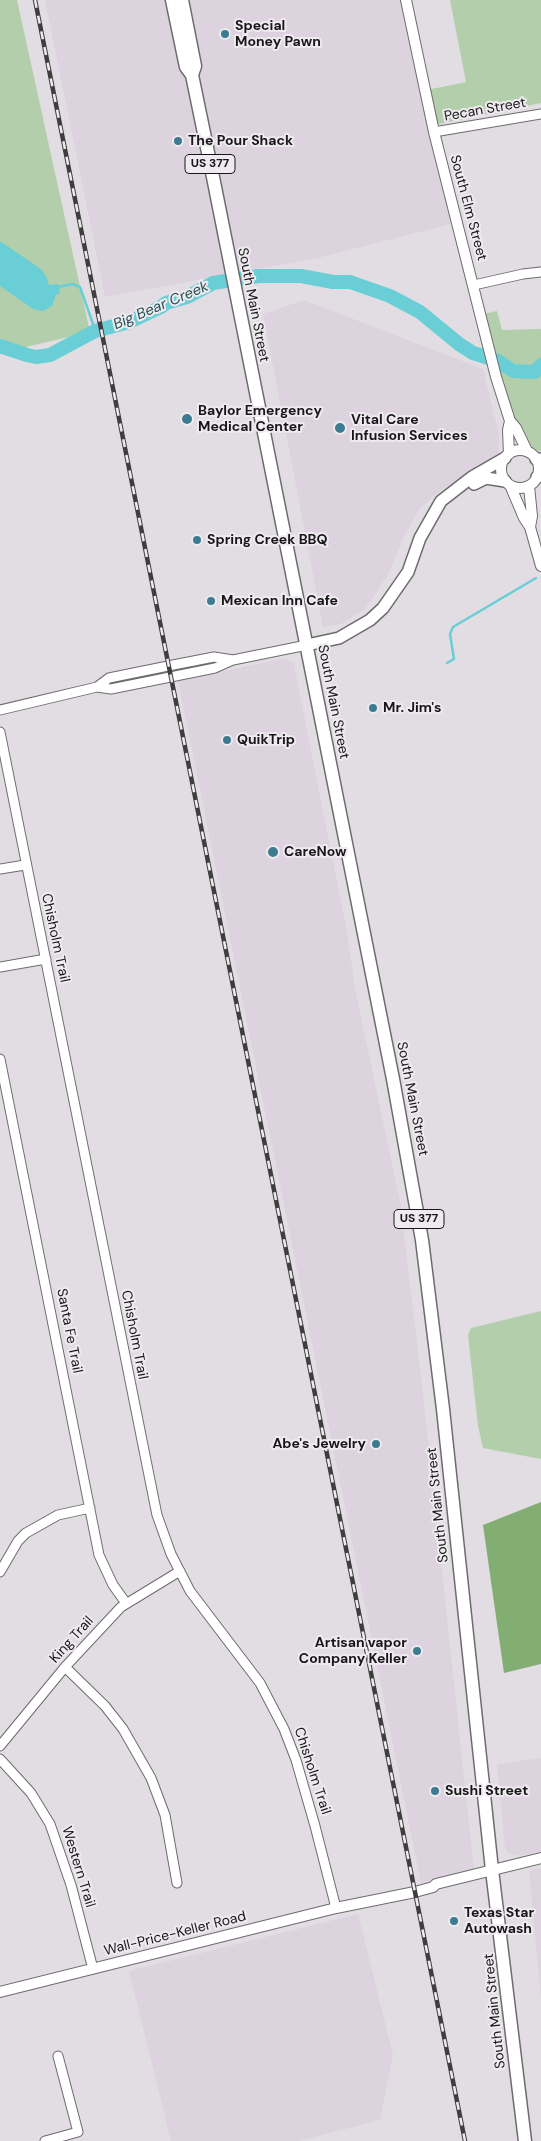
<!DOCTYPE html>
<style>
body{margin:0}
canvas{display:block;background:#e1dde2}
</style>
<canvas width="541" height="2141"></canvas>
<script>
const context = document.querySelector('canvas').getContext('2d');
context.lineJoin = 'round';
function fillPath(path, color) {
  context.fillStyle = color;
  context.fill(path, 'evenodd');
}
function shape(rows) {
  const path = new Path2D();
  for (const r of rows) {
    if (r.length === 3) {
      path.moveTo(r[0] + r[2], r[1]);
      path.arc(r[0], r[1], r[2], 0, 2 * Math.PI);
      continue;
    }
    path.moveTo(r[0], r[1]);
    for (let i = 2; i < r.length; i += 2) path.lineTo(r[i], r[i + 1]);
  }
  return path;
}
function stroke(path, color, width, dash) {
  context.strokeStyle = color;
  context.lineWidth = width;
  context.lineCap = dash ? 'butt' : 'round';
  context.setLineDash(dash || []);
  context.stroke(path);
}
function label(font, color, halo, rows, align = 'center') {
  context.font = font + ' "DM Sans",sans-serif';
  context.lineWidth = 4;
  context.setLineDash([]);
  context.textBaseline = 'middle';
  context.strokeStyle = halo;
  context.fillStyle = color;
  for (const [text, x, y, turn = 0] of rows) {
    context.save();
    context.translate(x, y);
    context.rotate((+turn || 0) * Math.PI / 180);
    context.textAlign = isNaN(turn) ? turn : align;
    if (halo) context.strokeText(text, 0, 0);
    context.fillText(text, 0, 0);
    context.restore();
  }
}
fillPath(shape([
 [45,0,408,0,458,222,318,258,105,297],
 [304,300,483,369,499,435,499,453,478,470,441,490,420,508,404,536,390,571,365,609,341,624,323,627,263,314],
 [285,658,294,664,347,932,356,994,400,1201,423,1393,474,1870,421,1883,178,681],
 [541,1758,541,1851,531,1854,515,1855,508,1853,505,1848,497,1764],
 [541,1868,541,2000,529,1871],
 [358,1914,393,2055,380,2120,299,2141,171,2141,129,1971]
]), '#dcd3df');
fillPath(shape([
 [0,0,17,0,90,332,0,353],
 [450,0,541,0,541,103,429,126,422,91,466,82],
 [497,311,502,330,541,329,541,451,534,450,523,437,506,404,484,314],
 [541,1311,541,1459,483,1448,478,1426,468,1335,471,1328]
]), '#b3ceaa');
fillPath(shape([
 [541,1502,541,1664,504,1673,483,1525]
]), '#83ae73');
fillPath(shape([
 [0,241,41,269,46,276,49,285,58,284,60,293,56,295,52,306,43,311,33,309,0,286]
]), '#6aced6');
stroke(shape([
 [57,287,73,284,80,287,93,324,98,330],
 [447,663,454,659,450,634,453,627,536,578]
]), '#6aced6', 2.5);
stroke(shape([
 [0,346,27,355,36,357,50,355,95,331,129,322,161,307,166,303,187,297,213,283,259,276,301,276,333,282,350,282,390,296,420,312,459,344,473,353,498,361,513,371,535,372,541,365]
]), '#6aced6', 14);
const minor = shape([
 [434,132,541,114],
 [474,285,523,274,541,272],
 [97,687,109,678,168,666,214,657,233,660],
 [0,710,97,687,111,689,215,668,233,660,307,645],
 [0,732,157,1515,171,1554,190,1591,260,1683,284,1729,296,1760,315,1826,336,1908],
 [0,869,25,865],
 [0,967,46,959],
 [0,1059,99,1555,113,1585,126,1603],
 [0,1572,18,1541,26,1533,58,1515,90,1508],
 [65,1667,105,1706,123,1729,151,1778,165,1815,177,1883],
 [0,1746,65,1667,121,1607,180,1571],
 [0,1759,31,1793,50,1824,71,1885,93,1969],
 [45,2141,78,2132,58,2056]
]);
const tertiary = shape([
 [406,0,434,132,496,377,510,421,516,428,527,451],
 [520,469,19],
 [509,454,508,430,510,421],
 [510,485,524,518,530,527,541,566],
 [529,486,532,516,530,527],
 [0,1992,336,1908,415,1892,433,1887,436,1884,541,1858]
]);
const secondary = shape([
 [536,459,541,459],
 [537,477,541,475],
 [474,484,486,478,505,481],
 [307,645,339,638,370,620,383,608,408,572,420,538,441,501,472,477,505,458]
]);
const primary = shape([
 [172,0,186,67,192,75,212,172,393,1079,422,1240,443,1409,492,1870,525,2141],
 [182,0,195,66,192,75]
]);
stroke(minor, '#6e6b6f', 11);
stroke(tertiary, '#6e6b6f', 12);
stroke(secondary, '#6e6b6f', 14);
stroke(primary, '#6e6b6f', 15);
stroke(minor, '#fff', 9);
stroke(tertiary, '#fff', 10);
stroke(secondary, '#fff', 11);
stroke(primary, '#fff', 12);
const rail = shape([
 [35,0,465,2141]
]);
stroke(rail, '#3f3d3f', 4.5);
stroke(rail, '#eeeaef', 2.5, [8]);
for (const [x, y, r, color] of [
 [225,34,5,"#3d7c90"],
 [178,141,5,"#3d7c90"],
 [187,419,6,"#3d7c90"],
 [340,428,6,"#3d7c90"],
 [197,540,5,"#3d7c90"],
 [211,601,5,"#3d7c90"],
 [373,708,5,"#3d7c90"],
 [227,740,5,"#3d7c90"],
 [273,852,6,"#3d7c90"],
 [376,1444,5,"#3d7c90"],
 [417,1651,5,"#3d7c90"],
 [435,1791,5,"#3d7c90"],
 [454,1921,5,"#3d7c90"]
]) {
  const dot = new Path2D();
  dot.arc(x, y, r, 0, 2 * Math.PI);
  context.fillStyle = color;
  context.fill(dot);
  stroke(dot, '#eeeaef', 2);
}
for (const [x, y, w] of [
 [210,164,50],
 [419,1219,50]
]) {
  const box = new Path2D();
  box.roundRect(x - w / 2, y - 9.5, w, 19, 4);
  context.fillStyle = '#eeeaef';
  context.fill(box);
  stroke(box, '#181718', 1);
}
label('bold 12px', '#181718', null, [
 ["US 377",210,164],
 ["US 377",419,1219]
]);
label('bold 14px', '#181718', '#eeeaef', [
 ["Special",235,26],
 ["Money Pawn",235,42],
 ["The Pour Shack",188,141],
 ["Baylor Emergency",198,411],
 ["Medical Center",198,427],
 ["Vital Care",351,420],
 ["Infusion Services",351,436],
 ["Spring Creek BBQ",207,540],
 ["Mexican Inn Cafe",221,601],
 ["Mr. Jim's",383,708],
 ["QuikTrip",237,740],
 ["CareNow",284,852],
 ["Abe's Jewelry",366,1444,"right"],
 ["Artisan vapor",407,1643,"right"],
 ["Company Keller",407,1659,"right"],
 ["Sushi Street",445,1791],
 ["Texas Star",464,1913],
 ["Autowash",464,1929]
], 'left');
label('14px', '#181718', '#eeeaef', [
 ["Pecan Street",485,110,-10],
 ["South Elm Street",468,208,75],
 ["South Main Street",253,305,79],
 ["South Main Street",333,702,79],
 ["Chisholm Trail",55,938,78],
 ["South Main Street",412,1099,79],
 ["Santa Fe Trail",69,1331,79],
 ["Chisholm Trail",134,1335,79],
 ["South Main Street",438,1505,-96],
 ["King Trail",72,1640,-48],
 ["Chisholm Trail",312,1771,72],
 ["Western Trail",78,1867,73],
 ["Wall-Price-Keller Road",175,1934,-14],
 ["South Main Street",495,2011,-96]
]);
label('italic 15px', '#255255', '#eeeaef', [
 ["Big Bear Creek",161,306,-23]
]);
</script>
